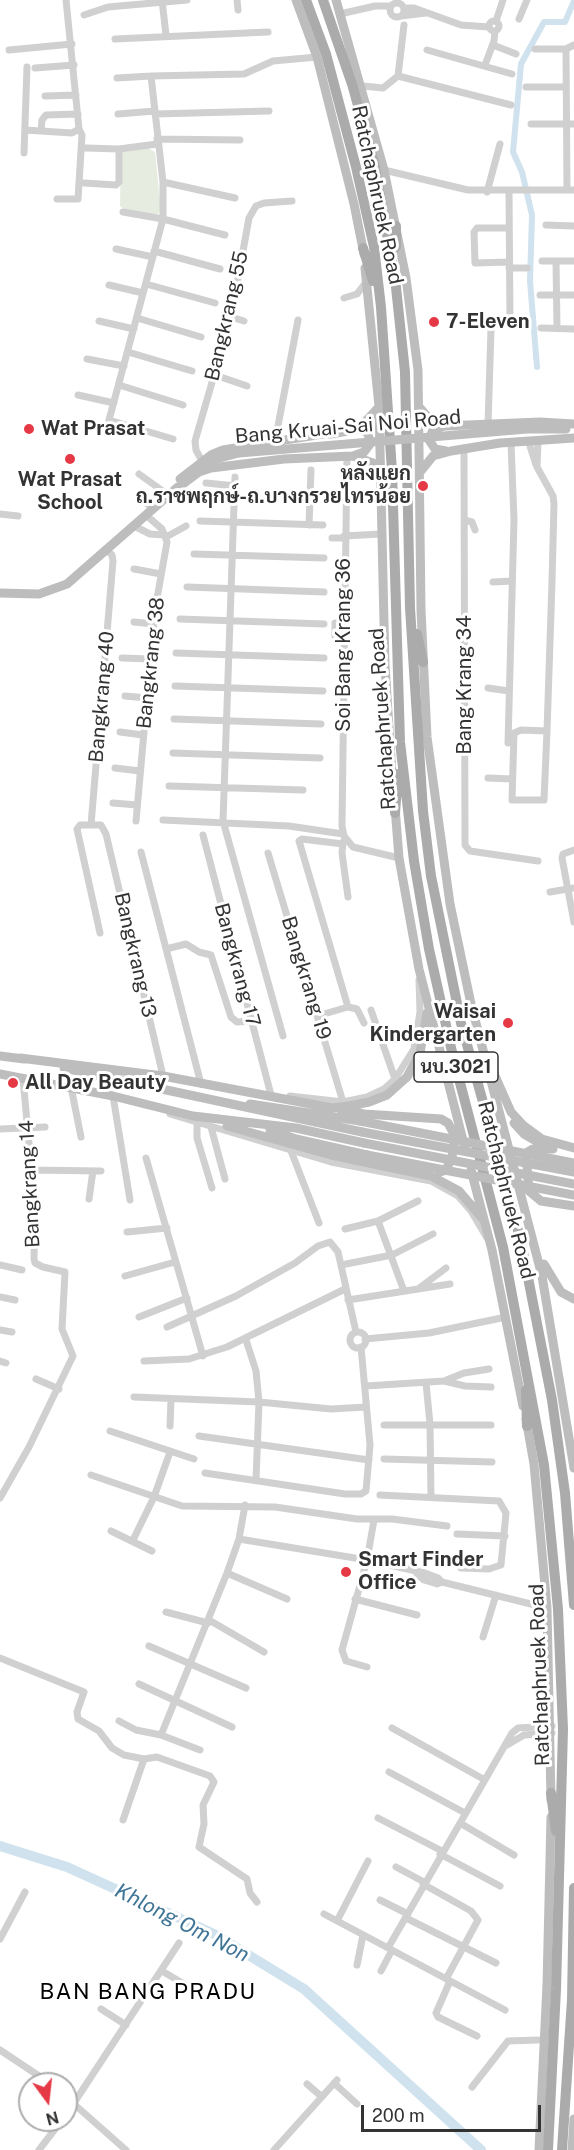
<!DOCTYPE html>
<meta charset="utf-8">
<style>
body{margin:0}
#map{position:relative;width:574px;height:2150px;overflow:hidden;background:#fff;font-family:"Public Sans",sans-serif}
canvas{display:block}
.north{position:absolute;left:18px;top:2072px;width:60px;height:60px;box-sizing:border-box;background:#fff;border:2px solid #adadad;border-radius:50%;rotate:165deg;font-size:16px;font-weight:700;line-height:24px;text-align:center;color:#333}
.north::after{content:'';display:block;margin:auto;width:21px;height:27px;background:#e63946;clip-path:polygon(50% 0,100% 100%,50% 72%,0 100%)}
.scale{position:absolute;left:361px;top:2105px;width:180px;height:27px;box-sizing:border-box;border:3px solid #333;border-top:0;padding-left:8px;font-size:18px;line-height:21px;white-space:nowrap;color:#333;-webkit-text-stroke:4px #fff;paint-order:stroke}
</style>
<div id="map">
<canvas width="574" height="2150"></canvas>
<div class="north">N</div>
<div class="scale">200 m</div>
</div>
<script>
const context = document.querySelector('canvas').getContext('2d');
context.lineJoin = 'round';
function fillPath(path, color) {
  context.fillStyle = color;
  context.fill(path, 'evenodd');
}
function shape(rows) {
  const path = new Path2D();
  for (const r of rows) {
    if (r.length === 3) {
      path.moveTo(r[0] + r[2], r[1]);
      path.arc(r[0], r[1], r[2], 0, 2 * Math.PI);
      continue;
    }
    path.moveTo(r[0], r[1]);
    for (let i = 2; i < r.length; i += 2) path.lineTo(r[i], r[i + 1]);
  }
  return path;
}
function stroke(path, color, width, dash) {
  context.strokeStyle = color;
  context.lineWidth = width;
  context.lineCap = dash ? 'butt' : 'round';
  context.setLineDash(dash || []);
  context.stroke(path);
}
function label(font, color, halo, rows, align = 'center') {
  context.font = font + ' "Public Sans",Sarabun,sans-serif';
  context.lineWidth = 6;
  context.setLineDash([]);
  context.textBaseline = 'middle';
  context.strokeStyle = halo;
  context.fillStyle = color;
  for (const [text, x, y, turn = 0] of rows) {
    context.save();
    context.translate(x, y);
    context.rotate((+turn || 0) * Math.PI / 180);
    context.textAlign = isNaN(turn) ? turn : align;
    if (halo) context.strokeText(text, 0, 0);
    context.fillText(text, 0, 0);
    context.restore();
  }
}
fillPath(shape([
 [148,148,155,152,161,210,156,216,125,210,120,206,121,151]
]), '#e6ecdf');
stroke(shape([
 [537,367,530,281,532,215,522,172,513,152,521,64,544,22,565,22,574,1]
]), '#cfe2ee', 6);
stroke(shape([
 [0,1846,67,1867,214,1934,304,1989,481,2150]
]), '#cfe2ee', 10);
stroke(shape([
 [162,0,166,35],
 [237,0,238,10],
 [397,10,7],
 [404,8,414,8,461,25,489,27],
 [340,14,375,6,391,6],
 [84,15,108,7,187,0],
 [401,16,426,13],
 [519,19,527,0],
 [494,26,5],
 [496,21,503,0],
 [115,39,268,32],
 [493,45,516,54],
 [535,49,566,49,574,45],
 [566,49,567,190],
 [9,50,72,44],
 [427,50,512,74],
 [485,65,494,41,495,31],
 [35,68,74,65],
 [398,76,511,105],
 [117,78,151,76],
 [363,86,383,88,398,76,404,25],
 [526,87,566,87],
 [45,96,76,95],
 [118,114,155,111],
 [155,114,269,111],
 [531,124,574,124],
 [25,130,72,133,79,129,66,0],
 [41,131,42,120,46,115,78,114],
 [157,139,240,140],
 [86,148,119,149],
 [24,153,27,67],
 [384,170,468,190,574,190],
 [163,182,235,198],
 [84,183,116,185,119,182,119,149,157,144],
 [487,192,500,144],
 [509,192,510,323],
 [57,199,78,199,82,135,79,129],
 [123,212,163,219,225,235],
 [546,225,574,226],
 [509,228,477,228,474,232,475,263,509,262],
 [116,249,153,257],
 [154,251,220,269],
 [542,261,574,261],
 [556,261,557,328],
 [509,268,527,268],
 [146,284,215,303],
 [109,285,143,293],
 [540,295,574,295],
 [344,298,357,294,367,281],
 [231,317,244,321],
 [137,318,201,337],
 [99,321,134,329],
 [541,328,574,329],
 [128,352,192,371],
 [87,359,124,366],
 [215,375,247,386],
 [119,385,183,405],
 [78,395,114,403],
 [488,425,491,329],
 [173,439,109,420,163,219,163,182,151,76,244,74,273,61,317,57],
 [538,442,537,467,553,496,554,504,552,582,547,731,544,800,512,800,514,733,521,730,547,731],
 [277,443,278,426,298,320],
 [529,443,536,465],
 [464,448,465,845,470,851,538,861],
 [347,456,342,826,344,836,353,847,399,858],
 [202,461,196,450,195,441,231,317,249,218,256,206,264,203,292,201],
 [139,474,164,492],
 [235,477,223,821,283,1036],
 [206,483,236,486],
 [139,498,150,506],
 [0,514,18,516],
 [464,520,472,522,475,530],
 [200,521,323,525],
 [309,525,311,470],
 [134,526,150,534,165,535],
 [344,536,381,534],
 [166,537,186,526],
 [332,538,344,538],
 [107,550,112,555,113,561,91,825,101,825,106,834,163,1076],
 [194,554,324,558],
 [134,569,161,574],
 [493,582,512,581],
 [187,587,324,592],
 [180,619,324,624],
 [134,622,153,624],
 [335,623,335,637,344,640],
 [176,653,324,658],
 [122,658,150,659],
 [175,686,323,691],
 [488,688,509,691],
 [125,696,147,698],
 [174,719,321,724],
 [120,732,143,735],
 [508,743,514,520,511,443],
 [173,753,320,758],
 [115,768,140,771],
 [488,778,512,779],
 [169,786,303,790],
 [113,803,137,805],
 [163,820,289,826,343,834],
 [136,821,155,610,167,542,162,529,146,515],
 [91,825,80,825,77,829,100,933],
 [203,835,271,1095],
 [343,842,342,853,348,897],
 [574,850,563,854,562,858,574,922],
 [141,852,201,1084],
 [268,853,343,1102],
 [550,892,574,888],
 [166,949,186,944,199,952,211,955,231,1017,237,1022,252,1021],
 [348,1007,357,1009,364,1023],
 [371,1010,395,1079],
 [317,1016,348,1007,299,841,302,839,343,844],
 [71,1087,81,1137],
 [113,1096,130,1200],
 [290,1096,343,1102,367,1097,384,1089,395,1079,414,1049,420,1012,419,980],
 [170,1114,331,1162,431,1181,458,1196,471,1211,487,1238],
 [197,1123,197,1138,212,1188],
 [211,1127,225,1179],
 [0,1129,45,1127],
 [291,1151,319,1223],
 [146,1158,203,1356],
 [32,1170,101,1171],
 [89,1199,93,1171],
 [378,1221,404,1291],
 [345,1229,378,1221,418,1201],
 [127,1232,167,1228],
 [346,1264,392,1255,433,1234],
 [0,1265,22,1270],
 [125,1276,175,1262],
 [418,1289,446,1268],
 [0,1297,15,1300],
 [348,1300,450,1284],
 [139,1317,187,1298],
 [167,1327,236,1296,295,1263,318,1246,330,1242,338,1252,356,1332],
 [0,1330,12,1332],
 [358,1340,8],
 [365,1339,429,1333,506,1317],
 [246,1340,256,1371,259,1402,256,1480],
 [0,1361,6,1363],
 [144,1361,189,1359,227,1347,345,1289],
 [36,1379,59,1389],
 [444,1381,465,1386,491,1387],
 [426,1383,430,1424,431,1497],
 [366,1386,444,1381,464,1373,489,1369],
 [134,1397,259,1402,331,1409,366,1407],
 [384,1425,491,1425],
 [170,1426,171,1400],
 [110,1431,194,1459],
 [199,1436,369,1460],
 [384,1459,492,1462],
 [205,1473,345,1494,361,1494,366,1491,370,1445,361,1347],
 [91,1475,182,1506,275,1507,357,1519,392,1519,447,1526],
 [380,1495,499,1501,506,1513,501,1565,489,1569,461,1568],
 [0,1498,29,1447,73,1356,62,1329,65,1272,43,1267,35,1263,34,1259,35,1208,23,1079],
 [111,1531,152,1551],
 [457,1534,505,1536],
 [239,1539,367,1560,425,1573,438,1578,442,1582,547,1608],
 [133,1540,154,1497,170,1452],
 [227,1573,287,1599],
 [417,1574,424,1580,437,1584,442,1582],
 [355,1599,417,1615],
 [166,1612,208,1623],
 [209,1620,264,1652],
 [483,1637,496,1595],
 [149,1646,246,1688],
 [0,1658,84,1692,77,1712,78,1719,99,1731,112,1748,124,1755,144,1759,157,1757,210,1776,214,1782,203,1805,204,1824,199,1847,247,1879,250,1893,257,1902],
 [367,1667,346,1661,342,1650,367,1560,374,1520],
 [139,1684,232,1727],
 [119,1721,136,1730,161,1735,200,1750],
 [392,1728,485,1780],
 [161,1735,227,1573,239,1539,245,1505],
 [507,1745,524,1735,552,1733],
 [389,1772,465,1813],
 [378,1818,442,1851],
 [123,1820,144,1759],
 [460,1823,514,1855],
 [440,1854,500,1886],
 [396,1867,424,1882],
 [423,1884,471,1911,478,1920,446,1979],
 [380,1900,408,1914],
 [324,1914,505,2010],
 [406,1918,496,1963],
 [337,1921,368,1861],
 [0,1939,25,1892],
 [388,1948,512,1733,518,1728,552,1726],
 [357,1965,363,1935],
 [162,1971,194,1990],
 [381,1971,392,1950],
 [450,1981,436,2013,438,2017,477,2036],
 [101,2009,126,2025],
 [0,2050,51,2084],
 [334,2083,357,2104],
 [307,2084,322,2097],
 [472,2087,508,2041,538,2040],
 [66,2097,126,2150],
 [66,2115,179,1943],
 [39,2150,62,2120],
 [274,2150,337,2080]
]), '#d0d0d0', 7);
stroke(shape([
 [296,0,317,57,354,204,364,254],
 [336,0,384,170,406,278,418,370,421,610,427,737,450,904,471,1004,542,1276,574,1468],
 [365,268,379,406,385,665,393,790],
 [420,408,432,422,444,426,540,422,574,424],
 [444,426,433,430,429,440,435,449,446,451],
 [351,427,364,423,378,408],
 [353,456,373,463,380,473],
 [421,471,433,456,451,451,500,443,574,438],
 [180,479,211,455,223,450,335,432],
 [175,490,199,472,211,468,284,459,353,456,364,452,370,444,368,433,360,429,330,434],
 [0,593,39,594,67,584,178,487],
 [395,807,399,858,419,969,465,1148],
 [0,1056,24,1059],
 [20,1058,163,1076,332,1108,349,1106,369,1102,387,1095,407,1077,420,1053,427,1013],
 [64,1068,362,1132],
 [492,1069,511,1112,523,1125,542,1139,574,1148],
 [0,1074,113,1096,193,1116,296,1128,364,1143],
 [250,1104,360,1121],
 [340,1109,364,1114,441,1119,448,1123,455,1136,452,1157,446,1170,440,1172],
 [514,1123,524,1134,543,1145],
 [227,1126,331,1155,431,1176,459,1191,482,1218],
 [270,1130,296,1139,367,1155],
 [553,1149,533,1149,526,1153,529,1191,541,1201,574,1206],
 [471,1170,492,1250,523,1406],
 [544,1264,561,1292,574,1299],
 [526,1419,534,1464,547,1608,551,1800],
 [539,2150,547,1985,551,1817],
 [572,2150,574,2119]
]), '#bdbdbd', 9);
stroke(shape([
 [306,0,326,54,356,167,374,247,381,307,392,471,400,742,414,861,429,949,452,1052,503,1247,544,1465,558,1609,563,1729,556,1989,548,2150],
 [323,0,352,84,374,163,395,278,405,372,410,608,423,811,431,876,461,1023,498,1156],
 [396,247,396,226],
 [363,248,373,281],
 [417,634,423,662],
 [395,813,398,774],
 [503,1174,521,1242,552,1400,565,1493,574,1605],
 [526,1390,527,1426],
 [551,1793,556,1831],
 [562,2150,572,2000,574,1888]
]), '#ababab', 10);
stroke(shape([
 [198,467,212,460,239,453,527,429,566,429],
 [360,1121,574,1163],
 [362,1132,574,1172],
 [364,1143,574,1184],
 [367,1155,574,1195]
]), '#bdbdbd', 9);
for (const [x, y, r, color] of [
 [434,322,6,"#e63946"],
 [29,429,6,"#e63946"],
 [70,459,6,"#e63946"],
 [423,486,6,"#e63946"],
 [508,1023,6,"#e63946"],
 [13,1083,6,"#e63946"],
 [346,1572,6,"#e63946"]
]) {
  const dot = new Path2D();
  dot.arc(x, y, r, 0, 2 * Math.PI);
  context.fillStyle = color;
  context.fill(dot);
  stroke(dot, '#fff', 2);
}
for (const [x, y, w] of [
 [456,1067,84]
]) {
  const box = new Path2D();
  box.roundRect(x - w / 2, y - 15, w, 30, 4.5);
  context.fillStyle = '#fff';
  context.fill(box);
  stroke(box, '#333', 1.5);
}
label('bold 18px', '#333', null, [
 ["นบ.3021",456,1067]
]);
label('20px', '#333', '#fff', [
 ["Ratchaphruek Road",377,195,78],
 ["Bangkrang 55",227,316,-77],
 ["Bang Kruai-Sai Noi Road",348,427,-5],
 ["Soi Bang Krang 36",344,645,-90],
 ["Bangkrang 38",151,663,-84],
 ["Bang Krang 34",465,685,-90],
 ["Bangkrang 40",102,697,-85],
 ["Ratchaphruek Road",383,719,-94],
 ["Bangkrang 13",135,955,77],
 ["Bangkrang 17",237,965,75],
 ["Bangkrang 19",306,978,73],
 ["Bangkrang 14",30,1184,-93],
 ["Ratchaphruek Road",506,1190,76],
 ["Ratchaphruek Road",540,1675,-92]
]);
label('bold 20px', '#333', '#fff', [
 ["7-Eleven",446,322],
 ["Wat Prasat",41,429],
 ["หลังแยก",411,474,"right"],
 ["ถ.ราชพฤกษ์-ถ.บางกรวยไทรน้อย",411,497,"right"],
 ["Wat Prasat",70,480,"center"],
 ["School",70,503,"center"],
 ["Waisai",496,1012,"right"],
 ["Kindergarten",496,1035,"right"],
 ["All Day Beauty",25,1083],
 ["Smart Finder",358,1560],
 ["Office",358,1583]
], 'left');
label('italic 21px', '#3f7597', '#fff', [
 ["Khlong Om Non",182,1923,27]
]);
context.letterSpacing = '1.5px';
label('22px', '#000', '#fff', [
 ["BAN BANG PRADU",148,1992]
]);
context.letterSpacing = '0px';
</script>
